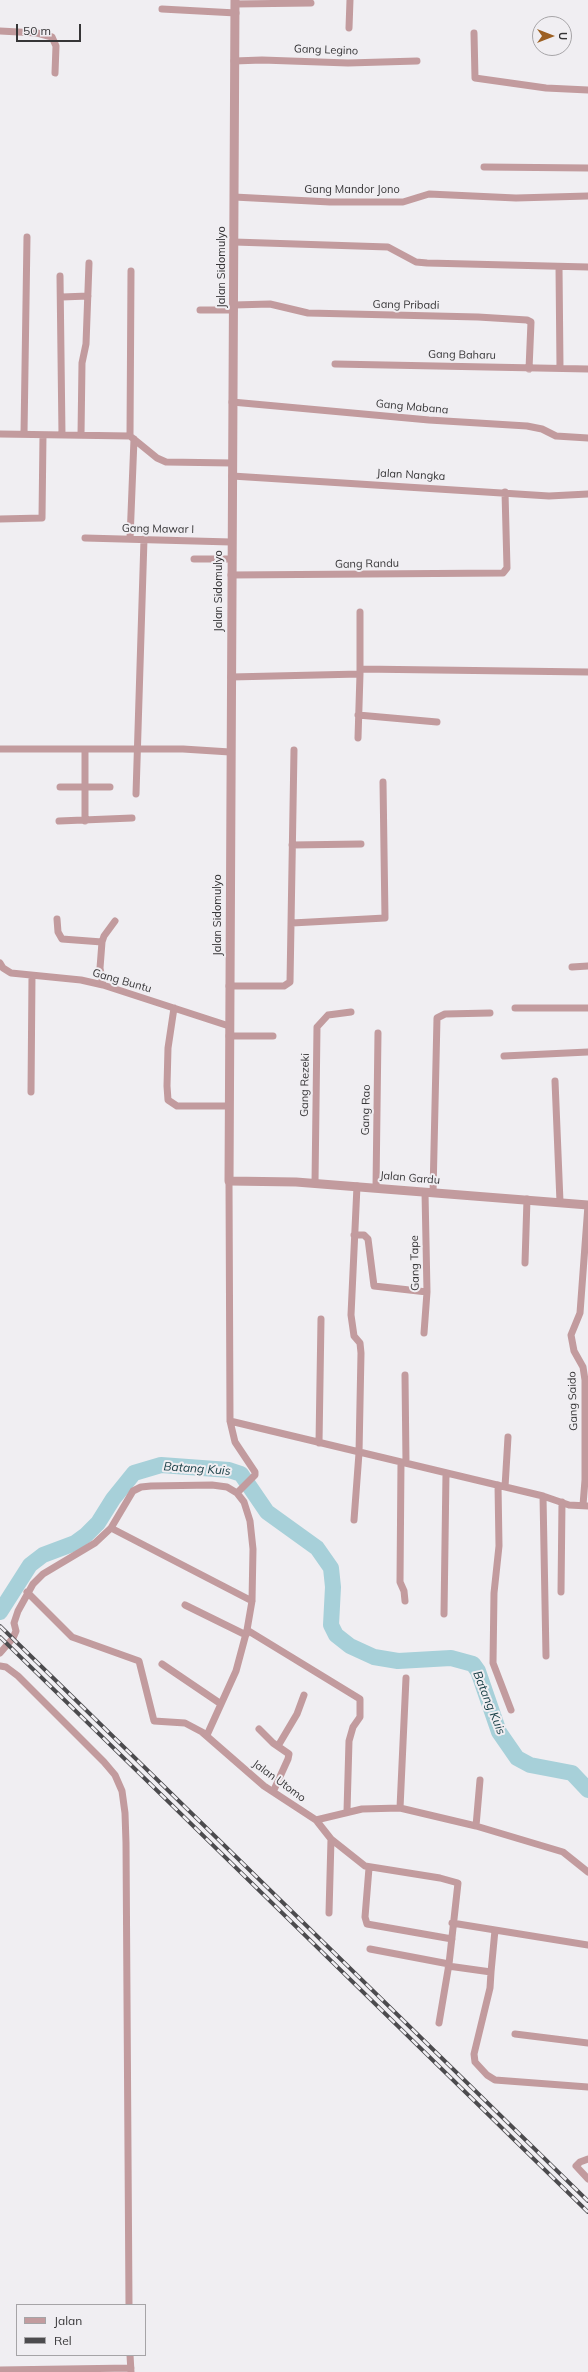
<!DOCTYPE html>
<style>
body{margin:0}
#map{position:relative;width:588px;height:2372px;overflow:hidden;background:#f0eef2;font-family:Mulish,sans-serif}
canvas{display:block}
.legend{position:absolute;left:16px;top:2304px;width:130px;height:52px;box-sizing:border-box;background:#f0eef2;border:1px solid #a6a4a7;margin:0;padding:5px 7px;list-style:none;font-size:12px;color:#363537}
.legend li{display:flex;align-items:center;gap:8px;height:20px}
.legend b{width:20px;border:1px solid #a6a4a7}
.north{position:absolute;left:532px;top:16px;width:40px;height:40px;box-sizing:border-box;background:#f0eef2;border:1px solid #a6a4a7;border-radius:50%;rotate:90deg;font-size:11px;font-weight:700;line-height:16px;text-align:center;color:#363537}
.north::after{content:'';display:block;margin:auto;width:14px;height:18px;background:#9d6023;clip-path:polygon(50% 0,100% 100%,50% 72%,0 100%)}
.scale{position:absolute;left:16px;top:24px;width:65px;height:18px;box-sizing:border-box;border:2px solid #363537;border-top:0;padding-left:5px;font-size:12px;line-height:14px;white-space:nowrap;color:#363537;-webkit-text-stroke:3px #f0eef2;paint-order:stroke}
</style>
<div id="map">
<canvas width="588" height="2372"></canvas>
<ul class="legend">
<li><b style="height:5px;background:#c29b9e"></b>Jalan</li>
<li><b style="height:5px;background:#4c4b4e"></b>Rel</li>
</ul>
<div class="north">U</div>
<div class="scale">50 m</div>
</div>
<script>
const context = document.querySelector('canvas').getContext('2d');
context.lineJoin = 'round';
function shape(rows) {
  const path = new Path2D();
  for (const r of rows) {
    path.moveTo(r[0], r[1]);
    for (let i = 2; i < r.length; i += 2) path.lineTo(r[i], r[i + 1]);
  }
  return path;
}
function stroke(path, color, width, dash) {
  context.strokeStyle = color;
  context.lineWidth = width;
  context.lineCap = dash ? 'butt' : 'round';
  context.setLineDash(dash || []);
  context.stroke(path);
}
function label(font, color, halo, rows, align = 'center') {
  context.font = font + ' Mulish,sans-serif';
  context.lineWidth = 4;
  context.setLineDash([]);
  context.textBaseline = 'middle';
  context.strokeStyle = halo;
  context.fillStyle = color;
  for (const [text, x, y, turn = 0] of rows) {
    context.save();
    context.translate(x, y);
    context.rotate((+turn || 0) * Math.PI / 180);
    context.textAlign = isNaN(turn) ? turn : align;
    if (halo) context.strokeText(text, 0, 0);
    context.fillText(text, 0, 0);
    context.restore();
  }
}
stroke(shape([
 [0,1612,30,1565,43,1555,75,1543,86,1535,98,1523,113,1499,134,1473,161,1465,229,1470,241,1474,267,1512,317,1548,331,1568,333,1587,331,1625,336,1635,350,1646,374,1657,398,1661,451,1658,473,1664,478,1671,499,1732,517,1758,530,1765,572,1773,588,1790]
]), '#a7d0d9', 16);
stroke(shape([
 [235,4,311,3],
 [162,9,236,13],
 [349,28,350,0],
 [0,31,37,33,52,37,56,46,55,73],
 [474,33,475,78,546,88,588,90],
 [234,61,262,60,348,63,417,61],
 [484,167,588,168],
 [234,197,330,202,403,202,429,194,516,198,588,196],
 [234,242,388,247,416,262,427,263,588,267],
 [559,267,560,367],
 [60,276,62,435],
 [62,297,88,296],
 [234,305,270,304,308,313,478,317,527,320,531,322,529,369],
 [200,310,234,310],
 [335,364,588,369],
 [232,402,429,420,527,426,542,429,556,436,588,438],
 [0,434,130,436,157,458,166,462,232,463],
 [24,434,27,237],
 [81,435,82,363,86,344,89,263],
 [130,436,131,271],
 [232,476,549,496,588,494],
 [0,519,42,518,43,435],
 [85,538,231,542],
 [130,539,134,439],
 [194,559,231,559],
 [231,575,503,573,507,568,505,492],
 [360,669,588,672],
 [360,674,360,612],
 [231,677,360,674,358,738],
 [358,715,437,722],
 [0,749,183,749,230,752],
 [85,749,85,821],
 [60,787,110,787],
 [136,794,144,539],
 [59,821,132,818],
 [292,845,361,844],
 [57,919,58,932,62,939,102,942],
 [292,923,385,918,383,782],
 [0,963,3,968,11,973,81,980,103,985,229,1026],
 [572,967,588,966],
 [103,985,100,968,102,942,104,936,115,921],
 [229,986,284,986,290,982,294,750],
 [174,1008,168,1048,167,1086,168,1100,177,1106,229,1106],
 [515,1008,588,1008],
 [229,1036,273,1036],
 [504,1056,588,1052],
 [555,1081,560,1202],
 [31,1092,32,976],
 [229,1181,230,1421,235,1442,255,1472,255,1475,237,1493],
 [315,1183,317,1027,328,1015,351,1012],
 [376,1187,378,1033],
 [433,1193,437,1018,445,1014,490,1013],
 [354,1235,364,1235,368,1239,374,1286,427,1292],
 [525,1263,527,1199],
 [424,1333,427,1292,425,1192],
 [405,1375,406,1463],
 [230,1421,543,1496,569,1505,588,1506],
 [319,1443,321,1319],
 [401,1462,400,1582,404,1591,405,1601],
 [498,1485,499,1546,494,1593,493,1663,511,1710],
 [505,1487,508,1437],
 [543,1496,546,1656],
 [583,1505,585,1480,585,1380,583,1367,574,1351,571,1335,580,1313,588,1205],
 [354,1520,359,1453,361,1353,360,1343,354,1336,351,1315,357,1186],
 [111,1528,252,1601],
 [27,1592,72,1637,139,1661,154,1721,185,1723,202,1732,264,1786,316,1820,331,1839,365,1866,440,1878,458,1883,449,1964,439,2023],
 [561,1592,562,1502],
 [185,1605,246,1635],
 [444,1614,446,1473],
 [247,1630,360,1699,360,1717,353,1727,349,1741,347,1811],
 [0,1653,13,1638,16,1631,14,1623,18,1611,33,1584,43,1574,95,1543,111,1528,133,1491,141,1487,151,1486,212,1485,227,1487,237,1493,244,1502,250,1521,253,1549,252,1601,247,1630,236,1671,207,1735],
 [162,1664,221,1704],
 [0,1666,6,1667,18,1676,104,1762,115,1775,122,1791,125,1813,126,1843,129,2305],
 [259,1729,273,1743,289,1754,288,1759,273,1792],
 [278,1746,297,1714,304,1695],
 [400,1808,406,1678],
 [316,1820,362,1809,400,1808,476,1826,563,1852,588,1872],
 [476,1826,480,1780],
 [369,1868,365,1917,367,1924,452,1939],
 [329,1913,331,1839],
 [452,1923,588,1945],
 [370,1949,449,1964],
 [448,1966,491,1972,490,1988,474,2054,475,2062,487,2075,495,2080,588,2087],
 [491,1972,495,1930],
 [515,2034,588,2043],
 [588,2159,580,2162,576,2166,588,2179],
 [130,2355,131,2372],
 [0,2370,131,2368]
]), '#c29b9e', 7);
stroke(shape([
 [235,0,229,1181,296,1182,588,1205]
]), '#c29b9e', 9);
const rail = shape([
 [0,1626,588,2201],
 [0,1637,588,2212]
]);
stroke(rail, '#4c4b4e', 4);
stroke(rail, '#f0eef2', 2.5, [8]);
label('11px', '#363537', '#f0eef2', [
 ["Gang Legino",326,50,2],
 ["Gang Mandor Jono",352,190],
 ["Jalan Sidomulyo",222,267,-90],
 ["Gang Pribadi",406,305,1],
 ["Gang Baharu",462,355,1],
 ["Gang Mabana",412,407,5],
 ["Jalan Nangka",411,475,3],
 ["Gang Mawar I",158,529,1],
 ["Gang Randu",367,564,-1],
 ["Jalan Sidomulyo",219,591,-90],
 ["Jalan Sidomulyo",218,915,-90],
 ["Gang Buntu",122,981,16],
 ["Gang Rezeki",305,1085,-89],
 ["Gang Rao",366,1110,-89],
 ["Jalan Gardu",410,1178,5],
 ["Gang Tape",415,1263,-91],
 ["Gang Saido",573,1401,-92],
 ["Jalan Utomo",279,1781,36]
]);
label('italic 12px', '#153c43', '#f0eef2', [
 ["Batang Kuis",197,1469,4],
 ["Batang Kuis",489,1703,68]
]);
</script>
